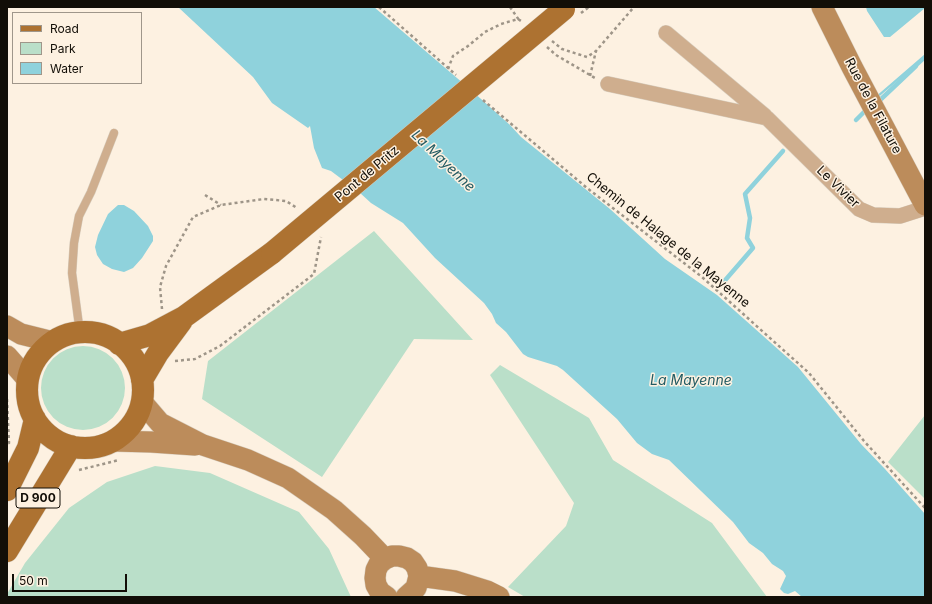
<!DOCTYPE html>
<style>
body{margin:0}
#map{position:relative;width:932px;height:604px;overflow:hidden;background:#fdf1e1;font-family:Inter,sans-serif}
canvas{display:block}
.frame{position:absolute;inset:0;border:8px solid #120e07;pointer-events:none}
.legend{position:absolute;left:12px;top:12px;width:130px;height:72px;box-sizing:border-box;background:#fdf1e1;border:1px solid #9f968a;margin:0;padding:5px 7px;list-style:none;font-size:12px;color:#120e07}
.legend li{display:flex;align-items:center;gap:8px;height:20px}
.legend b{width:20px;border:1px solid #9f968a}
.scale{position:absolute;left:12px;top:574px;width:115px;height:18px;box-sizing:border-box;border:2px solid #120e07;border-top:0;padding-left:5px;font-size:12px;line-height:14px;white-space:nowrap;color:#120e07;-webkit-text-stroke:3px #fdf1e1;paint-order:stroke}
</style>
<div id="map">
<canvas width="932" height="604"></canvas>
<div class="frame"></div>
<ul class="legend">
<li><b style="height:5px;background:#ad7231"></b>Road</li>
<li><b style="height:11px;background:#badfc9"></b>Park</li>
<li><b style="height:11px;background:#8fd2dc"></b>Water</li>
</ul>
<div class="scale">50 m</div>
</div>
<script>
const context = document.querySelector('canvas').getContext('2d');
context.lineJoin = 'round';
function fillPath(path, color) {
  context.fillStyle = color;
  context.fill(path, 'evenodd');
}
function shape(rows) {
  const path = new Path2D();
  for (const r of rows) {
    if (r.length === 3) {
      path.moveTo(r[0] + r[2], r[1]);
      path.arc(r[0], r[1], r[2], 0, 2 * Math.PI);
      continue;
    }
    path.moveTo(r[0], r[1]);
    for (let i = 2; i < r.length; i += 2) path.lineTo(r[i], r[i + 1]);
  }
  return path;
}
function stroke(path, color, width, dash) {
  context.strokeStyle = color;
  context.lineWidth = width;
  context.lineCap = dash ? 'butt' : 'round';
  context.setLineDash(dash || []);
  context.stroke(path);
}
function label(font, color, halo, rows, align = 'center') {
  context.font = font + ' Inter,sans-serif';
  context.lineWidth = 3;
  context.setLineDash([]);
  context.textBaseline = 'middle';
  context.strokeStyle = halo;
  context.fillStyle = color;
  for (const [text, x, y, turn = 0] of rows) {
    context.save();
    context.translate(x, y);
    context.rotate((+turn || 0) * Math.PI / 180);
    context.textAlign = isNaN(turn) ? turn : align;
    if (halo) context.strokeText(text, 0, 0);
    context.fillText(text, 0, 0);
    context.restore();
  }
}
fillPath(shape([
 [374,231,473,340,414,339,322,477,202,399,208,361],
 [83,388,42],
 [500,365,589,418,613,460,712,523,767,597,525,597,508,587,566,526,574,503,490,375],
 [925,415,925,499,888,462],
 [155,466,210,473,299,512,329,549,351,597,7,597,7,594,25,563,69,508,107,482]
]), '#badfc9');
fillPath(shape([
 [178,7,374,7,471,90,510,125,521,137,610,209,665,259,717,295,798,367,861,444,885,469,925,514,925,597,802,597,795,591,788,594,784,593,780,589,786,576,783,571,772,564,763,553,749,543,733,522,669,460,652,454,637,443,617,419,563,370,557,366,528,357,523,354,506,332,496,323,492,314,484,303,435,258,403,223,371,203,359,192,331,171,322,168,314,148,310,126,308,128,272,103,253,77],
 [866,7,925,7,925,8,890,37,884,37,867,11],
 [925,54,925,60,914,70,914,67,875,100,874,98],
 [118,205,124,205,134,211,148,226,153,236,153,241,142,258,133,268,124,272,112,269,103,264,97,255,95,247,98,235,108,214]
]), '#8fd2dc');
stroke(shape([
 [878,102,916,66],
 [856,120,864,112],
 [721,285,753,248,747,238,750,218,745,194,783,151]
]), '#8fd2dc', 4.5);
const lane = shape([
 [80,333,72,273,74,243,79,216,91,192,114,133]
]);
const street = shape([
 [666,33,765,116],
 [608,84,767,118,859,209,873,215,900,216,925,208]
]);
const secondary = shape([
 [822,7,852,67,925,205],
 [7,326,21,334,53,342],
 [7,356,28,380],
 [142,402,160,423,203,445,248,460,288,478,334,510,363,536,385,559],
 [113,441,151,442,195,445],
 [419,576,455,581,487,591,499,597],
 [387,597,380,592,376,585,375,578,376,570,379,564,385,559,392,556,399,556,407,558,413,562,417,568,419,576,416,588,406,597]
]);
const primary = shape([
 [85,390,58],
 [119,344,150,335,184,317,272,253],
 [142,380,158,353,181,322],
 [7,490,28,448,35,419],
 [7,551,71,446]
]);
stroke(lane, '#d7cdbe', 9);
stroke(street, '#d7cdbe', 16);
stroke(secondary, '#d7cdbe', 22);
stroke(primary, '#d7cdbe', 23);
stroke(shape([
 [379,7,456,75],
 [510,7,519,20],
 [581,13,589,7],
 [552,41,562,49,587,57,596,51],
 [547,47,556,55,595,78],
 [448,69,453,56,468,46,485,32,501,24,518,19,521,21],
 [590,76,596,51,634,7],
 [483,100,587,188,702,277,809,373,864,441,925,508],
 [205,195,221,205],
 [162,309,160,287,166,266,193,217,221,205,264,199,286,201,297,208],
 [175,361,195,359,220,346,314,274,321,237],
 [7,399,9,443,7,444],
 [79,470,119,460]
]), '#9e9588', 2.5, [3, 3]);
stroke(lane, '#cfae8e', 8);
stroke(street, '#cfae8e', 15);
stroke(secondary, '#bc8c5b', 21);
stroke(primary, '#ad7231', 22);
const primaryBridge = shape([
 [272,253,564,9]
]);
stroke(primaryBridge, '#d7cdbe', 23, []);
stroke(primaryBridge, '#ad7231', 22);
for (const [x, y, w] of [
 [38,498,44]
]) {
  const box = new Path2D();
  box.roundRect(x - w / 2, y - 10, w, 20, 3);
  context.fillStyle = '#fdf1e1';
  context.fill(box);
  stroke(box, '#120e07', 1);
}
label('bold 12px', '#120e07', null, [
 ["D 900",38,498]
]);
label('13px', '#120e07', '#fdf1e1', [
 ["Rue de la Filature",873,106,62],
 ["Pont de Pritz",367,174,-40],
 ["Le Vivier",838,187,44],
 ["Chemin de Halage de la Mayenne",668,240,39]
]);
label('italic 14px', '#235b63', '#fdf1e1', [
 ["La Mayenne",443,161,44],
 ["La Mayenne",691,381]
]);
</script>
